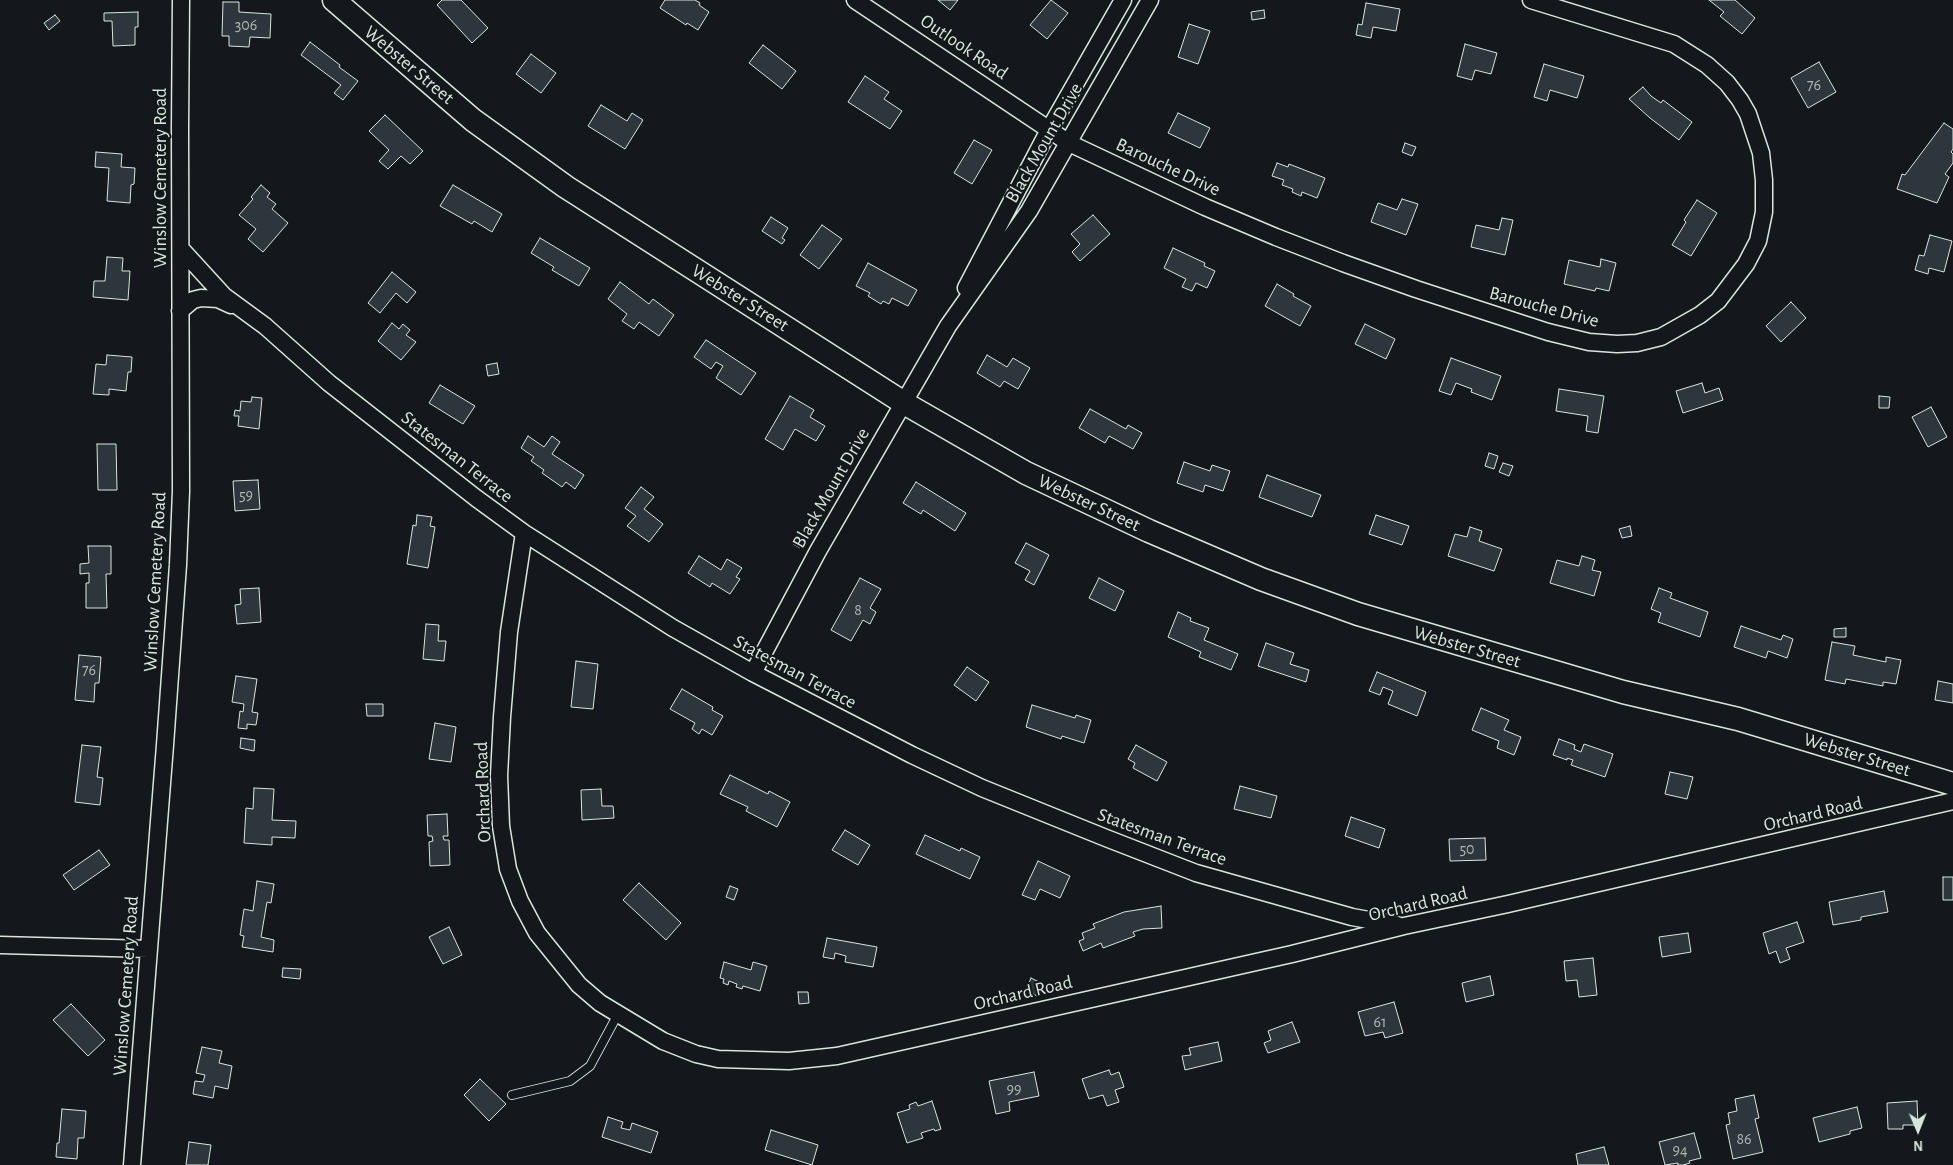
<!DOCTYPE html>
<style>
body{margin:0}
#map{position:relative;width:1953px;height:1165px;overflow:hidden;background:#14181c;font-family:"Alegreya Sans",sans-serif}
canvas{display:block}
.north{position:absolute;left:1893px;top:1105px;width:50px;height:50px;-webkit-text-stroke:4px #14181c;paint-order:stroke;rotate:179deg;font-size:14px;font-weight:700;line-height:20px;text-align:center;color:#d8e6dc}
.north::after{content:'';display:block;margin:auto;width:18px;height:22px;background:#d8e6dc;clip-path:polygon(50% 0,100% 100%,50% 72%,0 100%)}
</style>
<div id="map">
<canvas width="1953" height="1165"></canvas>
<div class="north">N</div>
</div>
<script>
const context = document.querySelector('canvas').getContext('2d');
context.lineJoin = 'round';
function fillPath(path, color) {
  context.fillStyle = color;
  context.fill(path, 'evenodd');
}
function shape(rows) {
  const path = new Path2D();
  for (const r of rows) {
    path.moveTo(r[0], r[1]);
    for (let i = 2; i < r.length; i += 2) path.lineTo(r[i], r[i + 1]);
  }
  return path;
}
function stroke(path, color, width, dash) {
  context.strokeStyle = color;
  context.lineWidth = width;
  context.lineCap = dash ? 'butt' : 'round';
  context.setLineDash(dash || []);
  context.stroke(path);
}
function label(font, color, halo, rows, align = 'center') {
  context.font = font + ' "Alegreya Sans",sans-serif';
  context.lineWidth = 4;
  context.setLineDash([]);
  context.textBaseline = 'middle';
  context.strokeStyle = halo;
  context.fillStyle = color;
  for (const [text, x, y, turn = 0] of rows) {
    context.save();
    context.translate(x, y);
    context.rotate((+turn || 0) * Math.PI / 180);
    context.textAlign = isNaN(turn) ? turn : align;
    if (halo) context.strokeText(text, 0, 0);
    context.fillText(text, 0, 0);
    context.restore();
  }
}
const building = shape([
 [442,0,461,0,488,28,472,43,437,5,442,0],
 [665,0,695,0,700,3,699,5,709,12,698,30,687,23,686,25,660,8,665,0],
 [938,0,958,0,950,10,938,0],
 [1051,0,1068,13,1047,39,1030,25,1051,0],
 [1709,0,1735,0,1755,18,1742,34,1720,16,1724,12,1709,0],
 [223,2,239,2,239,12,271,14,270,38,250,37,249,47,229,46,229,36,222,36,223,2],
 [1366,3,1400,9,1396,31,1373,27,1371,38,1356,35,1358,24,1362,25,1366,3],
 [1264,10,1265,18,1252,20,1251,12,1264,10],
 [138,12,138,27,135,27,135,45,113,46,112,21,104,21,104,13,138,12],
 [55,15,60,21,49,30,44,23,55,15],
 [1189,24,1210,31,1198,64,1178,57,1189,24],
 [310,42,340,65,339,67,358,81,343,100,334,93,341,85,301,55,310,42],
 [1465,44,1497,53,1491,74,1475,70,1472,80,1457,76,1465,44],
 [763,45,796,71,782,89,749,63,763,45],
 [531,54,556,73,541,93,516,74,531,54],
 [1819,62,1836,92,1808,108,1791,78,1819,62],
 [1544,64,1584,76,1577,98,1550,90,1547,101,1534,97,1544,64],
 [865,76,889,92,884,99,902,111,890,129,848,102,865,76],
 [1643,87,1651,96,1661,103,1663,100,1692,122,1679,140,1650,118,1629,99,1643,87],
 [601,105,627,121,632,113,643,120,625,149,588,126,601,105],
 [1178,113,1210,128,1200,148,1168,133,1178,113],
 [385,115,423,151,410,164,401,156,388,169,379,161,389,150,369,131,385,115],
 [1944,123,1953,129,1953,149,1951,152,1953,154,1953,163,1945,174,1949,177,1937,203,1897,189,1902,174,1905,175,1944,123],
 [974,140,992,150,972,184,954,173,974,140],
 [1405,143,1416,147,1412,156,1402,152,1405,143],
 [96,152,122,154,121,167,135,168,134,184,131,185,130,203,107,201,109,168,95,167,96,152],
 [1277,163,1288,167,1289,164,1325,178,1317,198,1302,192,1301,196,1292,192,1293,189,1282,185,1284,180,1272,176,1277,163],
 [261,185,270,193,267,197,276,204,272,209,288,223,263,252,248,239,256,229,239,215,253,199,251,197,261,185],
 [453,185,502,214,492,232,474,221,472,224,440,206,453,185],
 [1402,199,1418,204,1406,235,1371,222,1378,203,1397,210,1402,199],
 [1697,200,1717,213,1691,256,1672,245,1686,222,1684,220,1697,200],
 [1093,215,1110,234,1080,261,1072,252,1080,244,1071,234,1093,215],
 [771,217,788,228,782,238,785,240,782,244,762,231,771,217],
 [1502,218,1513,220,1505,255,1471,247,1476,225,1499,230,1502,218],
 [822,225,842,239,819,269,800,255,822,225],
 [1930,235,1952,241,1944,272,1929,268,1928,274,1915,270,1919,255,1924,256,1930,235],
 [540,238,590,268,579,286,552,270,554,267,531,253,540,238],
 [1173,248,1205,263,1204,266,1215,271,1207,288,1196,283,1192,291,1182,287,1186,279,1164,268,1173,248],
 [107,257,123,258,122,271,130,271,128,300,93,297,94,281,105,281,107,257],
 [1601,259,1616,263,1609,291,1596,288,1595,291,1564,284,1569,260,1600,267,1601,259],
 [868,263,917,290,908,306,892,298,889,304,883,301,881,304,868,296,870,293,856,286,868,263],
 [392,272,416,292,407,303,396,293,380,313,368,303,392,272],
 [620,282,649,304,653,299,674,315,659,336,639,322,634,329,622,321,627,314,608,299,620,282],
 [1277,284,1294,294,1293,296,1311,306,1300,326,1265,306,1277,284],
 [1791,302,1806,318,1781,342,1766,326,1791,302],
 [392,323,399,329,403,324,410,330,406,335,416,342,401,360,378,341,392,323],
 [1365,324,1395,339,1386,359,1355,344,1365,324],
 [706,340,756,373,741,395,716,378,723,366,716,362,711,369,694,357,706,340],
 [107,355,132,357,131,372,128,372,126,391,109,389,109,395,93,394,96,364,106,365,107,355],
 [987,355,1007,367,1013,358,1030,368,1018,389,1004,381,1000,387,977,373,987,355],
 [1451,358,1501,376,1492,400,1471,392,1472,389,1456,383,1451,395,1439,391,1451,358],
 [497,363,499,374,488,376,486,365,497,363],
 [1702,383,1705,393,1719,388,1723,400,1683,413,1676,391,1702,383],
 [440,385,475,406,463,424,429,403,440,385],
 [1559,389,1604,396,1598,433,1586,431,1588,416,1556,411,1559,389],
 [790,396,814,410,810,417,825,426,816,441,795,429,783,450,765,439,790,396],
 [1879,396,1890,397,1889,408,1879,408,1879,396],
 [252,397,262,398,259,429,238,426,239,416,234,416,235,410,240,411,241,401,251,402,252,397],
 [1931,407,1947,437,1928,447,1912,417,1931,407],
 [1090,409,1126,429,1128,425,1142,433,1133,449,1109,436,1105,443,1079,428,1090,409],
 [528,436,544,447,552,436,560,442,552,454,584,475,575,489,566,482,562,487,542,473,544,470,531,461,534,457,521,448,528,436],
 [97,444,116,444,117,490,98,490,97,444],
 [1489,453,1498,456,1494,469,1485,466,1489,453],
 [1184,462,1210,471,1212,465,1230,471,1223,491,1205,485,1203,492,1177,483,1184,462],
 [1503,463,1513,466,1509,476,1499,472,1503,463],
 [1267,475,1321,495,1312,517,1259,497,1267,475],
 [258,480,260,509,235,511,233,481,258,480],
 [916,482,966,513,955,531,923,510,921,514,903,503,916,482],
 [641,487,654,497,644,509,663,524,649,542,627,526,636,516,625,508,641,487],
 [417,515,432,517,430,526,435,527,428,568,407,564,413,525,416,526,417,515],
 [1376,515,1409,526,1402,545,1369,534,1376,515],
 [1630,526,1632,536,1622,538,1619,529,1630,526],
 [1470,527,1482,531,1479,541,1502,549,1494,571,1448,556,1455,534,1467,537,1470,527],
 [799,532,807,536,800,548,793,544,799,532],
 [1026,543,1049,555,1034,585,1025,580,1030,571,1015,563,1026,543],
 [88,546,111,546,111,574,106,574,107,608,86,608,86,583,89,583,89,573,80,574,80,564,89,563,88,546],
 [699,556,721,570,727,559,742,568,736,577,740,579,730,594,712,583,710,587,688,573,699,556],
 [1582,556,1595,560,1592,570,1601,572,1594,596,1550,583,1557,560,1579,566,1582,556],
 [860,578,881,589,870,608,876,612,870,624,863,620,851,641,831,630,860,578],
 [1099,578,1124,591,1115,611,1089,598,1099,578],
 [259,588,261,622,237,624,235,605,241,604,240,589,259,588],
 [1659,588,1672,593,1670,598,1708,612,1700,637,1658,622,1661,613,1651,609,1659,588],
 [1178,612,1191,618,1190,621,1209,628,1204,640,1238,654,1231,670,1199,657,1201,652,1168,637,1178,612],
 [426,624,439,625,438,641,446,641,444,661,423,659,426,624],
 [1741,626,1781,640,1783,635,1793,639,1787,658,1768,651,1766,658,1734,647,1741,626],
 [1846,628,1846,637,1834,637,1834,629,1846,628],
 [1832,642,1855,646,1853,655,1886,662,1886,657,1901,660,1896,684,1883,682,1883,686,1846,679,1845,684,1825,680,1832,642],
 [1266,643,1294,653,1290,664,1309,670,1306,682,1258,666,1266,643],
 [79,655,101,657,99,683,95,683,94,702,75,700,79,655],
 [576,661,598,664,593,709,571,707,576,661],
 [967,667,989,682,976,701,954,685,967,667],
 [1377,672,1426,692,1417,716,1388,704,1393,691,1383,687,1380,695,1369,691,1377,672],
 [236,676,257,679,252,712,258,713,256,725,247,724,247,729,238,728,240,711,243,712,244,704,232,702,236,676],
 [1938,681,1953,684,1953,703,1935,700,1938,681],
 [682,689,713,707,712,710,723,716,712,735,702,729,699,734,692,729,695,723,670,709,682,689],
 [366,704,383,704,383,716,367,716,366,704],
 [1032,705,1075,718,1076,715,1091,720,1084,743,1062,736,1061,739,1026,727,1032,705],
 [1481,708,1509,720,1504,730,1521,737,1514,755,1497,748,1499,741,1472,730,1481,708],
 [435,723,456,727,451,762,429,759,435,723],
 [241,738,255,740,254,751,240,748,241,738],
 [1559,739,1575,745,1574,749,1581,752,1584,744,1613,754,1605,777,1571,765,1573,760,1567,758,1567,760,1553,755,1559,739],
 [82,745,101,747,97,777,103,778,100,805,75,802,82,745],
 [1136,745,1167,762,1157,781,1133,768,1135,763,1128,759,1136,745],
 [1670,772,1693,777,1687,799,1665,794,1670,772],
 [730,775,768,794,769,791,790,802,777,827,746,811,748,807,720,794,730,775],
 [1240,786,1277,796,1271,818,1234,809,1240,786],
 [254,788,274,789,272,820,296,821,295,838,272,837,272,845,244,843,246,808,253,809,254,788],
 [601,789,602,806,613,806,614,818,582,820,581,790,601,789],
 [447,814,448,836,443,836,444,840,449,840,450,865,430,866,429,842,433,841,432,836,428,836,427,815,447,814],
 [1351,817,1385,829,1379,848,1345,836,1351,817],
 [845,830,870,845,858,865,832,850,845,830],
 [925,835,960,851,961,848,980,857,970,879,916,854,925,835],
 [1485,838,1486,860,1450,861,1449,839,1485,838],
 [99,850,110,865,74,890,63,875,99,850],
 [1038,861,1070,876,1060,898,1040,889,1035,900,1022,895,1038,861],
 [1943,877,1953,877,1953,900,1943,900,1943,877],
 [257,881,274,884,271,903,267,902,261,937,274,940,273,952,242,947,244,936,240,935,244,909,253,911,257,881],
 [639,883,681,923,666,940,623,900,639,883],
 [730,886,738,889,734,900,726,897,730,886],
 [1884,891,1888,912,1861,917,1861,920,1833,925,1829,902,1884,891],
 [1161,906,1162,928,1143,929,1133,932,1135,936,1103,948,1101,943,1083,951,1079,941,1084,939,1082,933,1095,928,1093,924,1124,912,1161,906],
 [1797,922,1804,942,1786,948,1790,959,1780,963,1776,951,1769,954,1763,933,1797,922],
 [449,927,462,955,443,964,429,937,449,927],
 [1688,933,1691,952,1662,957,1659,937,1688,933],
 [827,938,877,947,873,967,845,962,846,956,835,953,834,959,823,957,827,938],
 [1593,958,1597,995,1579,997,1577,980,1566,981,1564,961,1593,958],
 [724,962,751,970,753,962,767,966,760,991,743,986,742,989,736,987,737,984,729,981,728,985,723,983,724,979,720,978,724,962],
 [283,968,301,969,300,979,282,977,283,968],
 [1490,976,1494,995,1466,1002,1462,983,1490,976],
 [1031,978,1043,984,1037,996,1026,990,1031,978],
 [798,992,808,992,809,1003,799,1004,798,992],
 [1394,1002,1403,1033,1385,1038,1383,1032,1365,1036,1358,1012,1394,1002],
 [71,1004,105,1040,88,1056,53,1020,71,1004],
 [1292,1022,1300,1042,1268,1053,1264,1043,1271,1040,1268,1031,1292,1022],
 [1218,1042,1222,1061,1185,1070,1182,1056,1191,1055,1189,1048,1218,1042],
 [202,1047,222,1051,219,1063,232,1066,228,1089,215,1086,213,1098,193,1094,195,1081,203,1082,205,1075,196,1073,202,1047],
 [1109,1070,1111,1075,1119,1072,1124,1087,1115,1090,1119,1102,1107,1106,1103,1095,1089,1099,1082,1079,1109,1070],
 [1034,1072,1039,1096,1009,1102,1010,1111,996,1114,989,1081,1034,1072],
 [480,1079,506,1104,489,1121,464,1095,480,1079],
 [1754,1095,1759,1118,1755,1119,1763,1152,1733,1159,1726,1125,1730,1124,1728,1113,1737,1111,1735,1099,1754,1095],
 [932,1101,941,1129,935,1131,934,1129,921,1133,923,1138,907,1143,897,1113,910,1109,909,1105,916,1102,918,1106,932,1101],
 [1917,1101,1918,1125,1903,1125,1903,1129,1888,1129,1887,1103,1917,1101],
 [1857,1107,1862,1128,1850,1131,1850,1134,1819,1142,1813,1118,1857,1107],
 [62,1109,86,1111,84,1138,78,1138,77,1159,56,1157,57,1143,59,1143,62,1109],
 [608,1117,623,1122,621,1128,630,1130,632,1123,658,1132,651,1153,602,1137,608,1117],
 [771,1130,818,1145,812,1165,765,1150,771,1130],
 [1694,1133,1701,1158,1689,1161,1690,1163,1683,1165,1678,1165,1678,1163,1665,1165,1659,1142,1694,1133],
 [189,1142,211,1145,208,1165,186,1165,189,1142],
 [1604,1147,1609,1165,1578,1165,1576,1154,1604,1147]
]);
fillPath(building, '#2c363c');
stroke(building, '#d8e6dc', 1);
const lane = shape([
 [512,1095,570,1081,590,1066,618,1014]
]);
const street = shape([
 [855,0,1069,143,1205,207,1276,237,1343,263,1416,289,1548,332,1589,342,1617,344,1637,343,1661,337,1700,315,1718,301,1746,264,1758,241,1764,212,1764,180,1761,153,1748,114,1740,100,1727,83,1707,65,1674,44,1531,0],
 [181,249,224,296,265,326,329,383,476,498,524,533,618,593,673,628,753,673,912,755,982,788,1106,838,1196,873,1352,917,1397,925],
 [966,288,1050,128,1123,0],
 [180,311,193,300,201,298,218,299,231,305],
 [524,533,509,632,502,717,499,776,501,826,508,869,520,901,537,933,579,985,600,1003,663,1041,696,1054,718,1059,789,1061,837,1056,1292,954,1404,926,1508,904,1953,801],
 [753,673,818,551,948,326,1029,211,1150,0],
 [0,945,148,949],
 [132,1165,165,745,178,565,181,491,180,128,181,0]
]);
const secondary = shape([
 [334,0,473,120,566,187,904,403,1026,473,1149,531,1261,579,1358,614,1623,692,1738,719,1953,784]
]);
stroke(lane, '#d8e6dc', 10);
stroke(street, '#d8e6dc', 19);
stroke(secondary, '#d8e6dc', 25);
stroke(lane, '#14181c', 8);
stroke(street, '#14181c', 16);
stroke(secondary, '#14181c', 22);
label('16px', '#adbab4', null, [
 ["306",246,25],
 ["76",1814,85],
 ["59",246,495],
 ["8",858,610],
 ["76",89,670],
 ["50",1467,849],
 ["61",1380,1022],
 ["99",1014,1089],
 ["86",1744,1139],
 ["94",1680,1150]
]);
label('19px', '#d8e6dc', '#14181c', [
 ["Outlook Road",964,47,34],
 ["Webster Street",409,65,40],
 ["Black Mount Drive",1044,143,-60],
 ["Barouche Drive",1168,167,25],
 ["Winslow Cemetery Road",160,178,-90],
 ["Webster Street",740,298,32],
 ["Barouche Drive",1544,307,15],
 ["Statesman Terrace",457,457,38],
 ["Black Mount Drive",831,488,-60],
 ["Webster Street",1089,503,25],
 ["Winslow Cemetery Road",155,582,-87],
 ["Webster Street",1467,647,16],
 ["Statesman Terrace",795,672,28],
 ["Webster Street",1857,755,17],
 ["Orchard Road",483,792,-92],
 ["Orchard Road",1813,814,-13],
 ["Statesman Terrace",1162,837,20],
 ["Orchard Road",1418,904,-13],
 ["Winslow Cemetery Road",126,986,-86],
 ["Orchard Road",1023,993,-13]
]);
</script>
